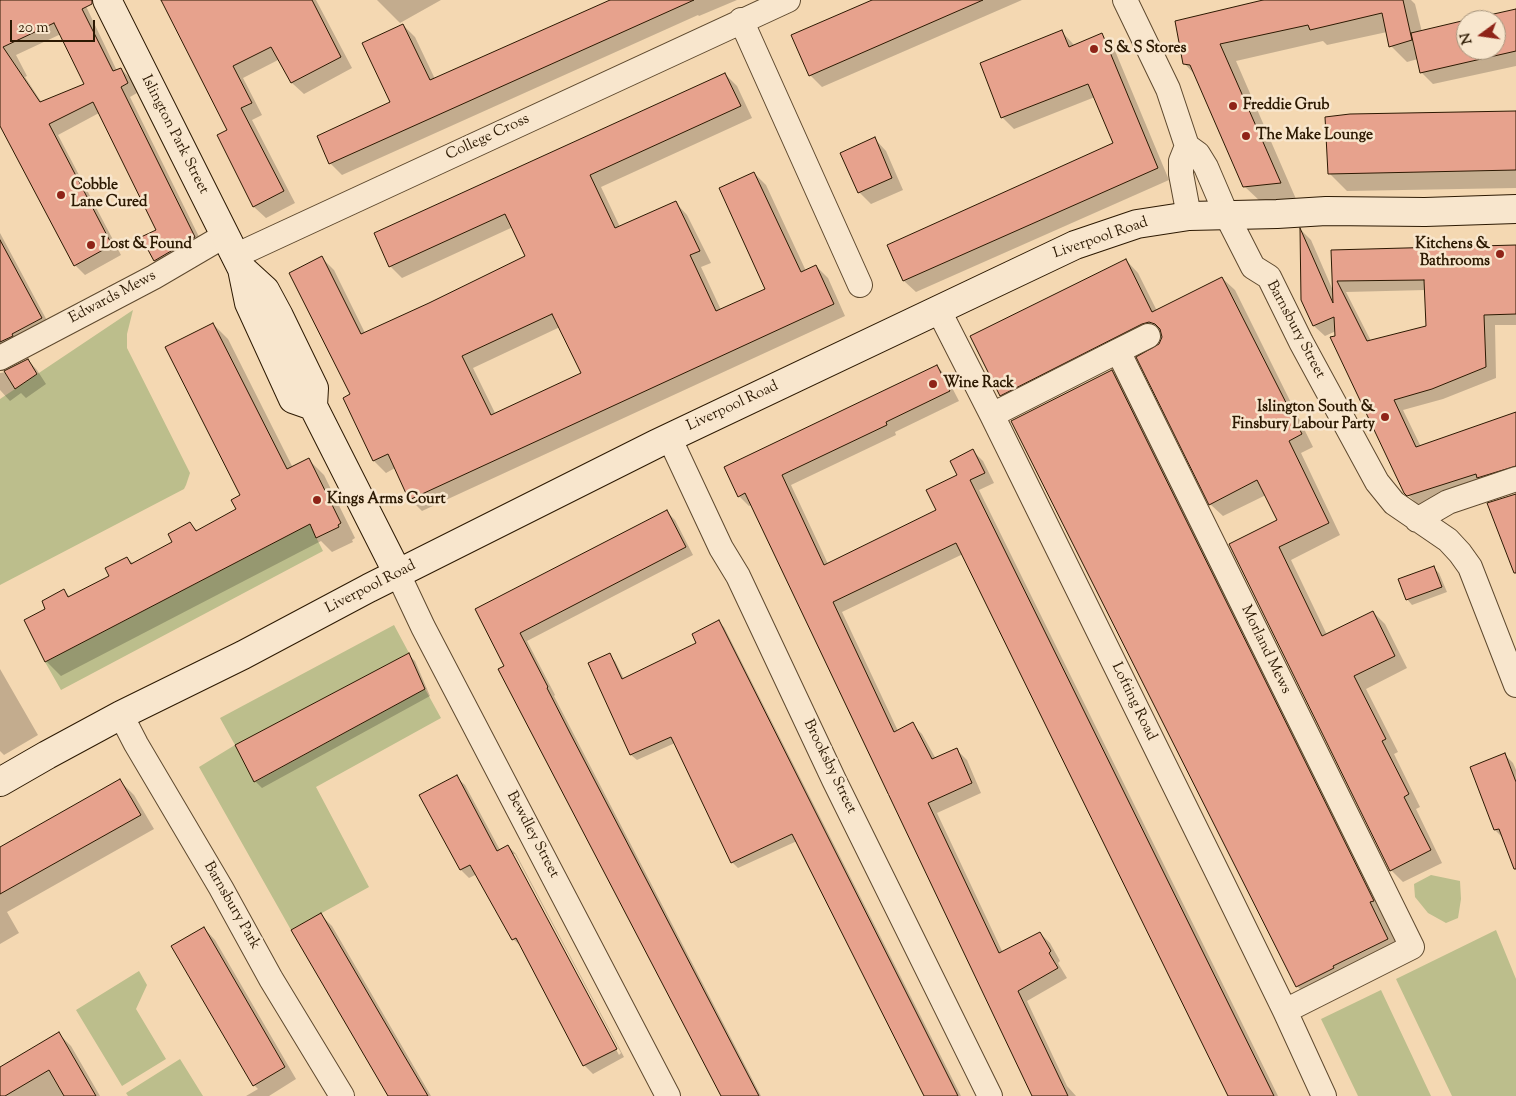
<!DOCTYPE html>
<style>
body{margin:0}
#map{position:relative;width:1516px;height:1096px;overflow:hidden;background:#f4d8b2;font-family:"Sorts Mill Goudy",serif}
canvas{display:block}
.north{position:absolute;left:1456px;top:10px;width:50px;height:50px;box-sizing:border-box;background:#f8e6cd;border:1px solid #a6947c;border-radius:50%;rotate:256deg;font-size:14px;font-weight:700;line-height:20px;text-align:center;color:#2c1902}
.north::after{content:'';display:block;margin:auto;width:18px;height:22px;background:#8f2418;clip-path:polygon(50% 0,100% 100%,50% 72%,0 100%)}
.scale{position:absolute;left:10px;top:20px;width:85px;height:22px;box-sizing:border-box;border:2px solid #2c1902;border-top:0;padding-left:6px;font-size:15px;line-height:18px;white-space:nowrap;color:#2c1902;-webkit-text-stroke:4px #f8e6cd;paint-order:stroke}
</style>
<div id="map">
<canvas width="1516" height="1096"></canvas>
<div class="north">N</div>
<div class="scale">20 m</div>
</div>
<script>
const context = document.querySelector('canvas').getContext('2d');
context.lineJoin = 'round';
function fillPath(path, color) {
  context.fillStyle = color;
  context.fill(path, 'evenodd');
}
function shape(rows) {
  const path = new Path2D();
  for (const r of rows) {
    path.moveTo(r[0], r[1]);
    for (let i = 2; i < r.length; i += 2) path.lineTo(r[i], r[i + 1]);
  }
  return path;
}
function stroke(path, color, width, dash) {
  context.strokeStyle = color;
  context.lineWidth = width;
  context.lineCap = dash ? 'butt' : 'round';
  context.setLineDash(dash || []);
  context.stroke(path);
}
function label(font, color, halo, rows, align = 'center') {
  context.font = font + ' "Sorts Mill Goudy",serif';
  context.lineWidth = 5;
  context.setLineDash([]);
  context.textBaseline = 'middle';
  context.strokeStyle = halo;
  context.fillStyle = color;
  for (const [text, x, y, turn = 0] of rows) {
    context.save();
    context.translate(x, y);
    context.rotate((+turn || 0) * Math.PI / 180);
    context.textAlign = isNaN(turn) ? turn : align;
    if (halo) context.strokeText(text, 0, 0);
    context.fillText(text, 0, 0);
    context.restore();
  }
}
fillPath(shape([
 [133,310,127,334,127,348,190,473,186,485,184,489,0,585,0,399],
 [307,519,323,551,61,690,45,662,287,536],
 [394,625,409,653,236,745,255,782,425,689,441,718,316,787,369,887,291,930,199,767,235,745,220,718],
 [1431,875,1460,881,1461,899,1458,918,1446,923,1428,913,1415,897,1414,884],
 [1496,930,1516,979,1516,1096,1452,1096,1396,979],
 [139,971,147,985,136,1009,166,1059,122,1086,76,1010],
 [1381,990,1431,1096,1358,1096,1321,1019],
 [180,1059,203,1096,128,1096,126,1093]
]), '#bcbe8c');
fillPath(shape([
 [0,0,83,0,117,71,121,69,131,79,137,93,130,97,204,247,164,270,155,261,157,231,99,113,58,135,121,255,85,275,75,265,0,123],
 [61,34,85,84,42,103,25,77,27,76,16,55],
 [162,0,316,0,352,68,304,94,292,83,280,59,243,78,262,115,252,120,295,203,266,218,254,207,219,136,229,131],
 [377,0,441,0,400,23],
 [612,0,737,0,699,16,698,15,342,175,330,163,392,103,403,25,415,37,435,79],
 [876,0,1022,0,822,87,810,75],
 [1270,0,1411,0,1415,4,1422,32,1466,22,1466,50,1496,50,1496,20,1474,20,1516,11,1516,66,1433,84,1421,72,1418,59,1407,62,1391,46,1387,32,1327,45,1323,41,1236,61,1296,199,1261,202,1244,186,1196,76,1184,63],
 [1062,32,1075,46,1101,35,1113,46,1169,180,916,292,904,281,888,246,1115,144,1095,97,1014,129,1002,117],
 [725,74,737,86,752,118,601,187,620,227,676,203,687,215,711,263,701,267,721,310,766,289,754,173,766,185,806,271,816,266,828,278,845,316,422,511,410,499,395,468,386,473,374,461,344,398,352,395,322,258,334,270,365,333,527,257,513,227,402,278,390,266],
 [560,327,582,374,495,413,473,368],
 [1516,112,1516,188,1347,191,1329,173],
 [875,139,886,151,903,190,871,204,859,192],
 [1302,231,1311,240,1334,293,1332,252,1516,246,1516,325,1495,325,1496,378,1443,399,1403,410,1421,447,1516,414,1516,479,1419,506,1405,492,1336,337,1336,331,1325,336,1314,326,1302,300],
 [1426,290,1428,327,1371,341,1346,292],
 [0,233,51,328,0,359],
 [1126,260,1138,273,1157,311,1222,278,1235,290,1313,447,1301,453,1340,535,1291,560,1327,635,1373,612,1385,624,1407,668,1366,689,1398,752,1394,754,1420,807,1416,809,1442,863,1403,882,1391,870,1230,545,1279,520,1266,495,1223,516,1210,504,1161,344,1162,334,1155,336,1013,407,1001,395],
 [213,324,228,339,293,468,309,460,324,475,355,538,352,540,353,542,332,552,321,541,61,676,46,661,47,609,64,591,70,597,111,576,127,558,134,564,173,543,190,524,198,531,238,509,242,496],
 [28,360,37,370,46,384,26,398,21,393,10,401,0,390,0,373,6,372],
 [937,366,946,376,959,401,895,432,896,435,791,485,828,564,937,511,973,451,983,461,994,483,979,490,1278,1096,1230,1096,963,554,842,612,898,731,912,724,922,734,936,759,957,750,967,760,981,793,937,813,1003,953,1040,933,1050,943,1060,961,1058,963,1067,978,1027,1001,1067,1086,1076,1096,1033,1096,751,505,749,506,739,496],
 [1112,371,1129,389,1405,957,1315,1004,1297,986],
 [667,512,675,520,693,555,527,641,555,695,554,696,761,1096,722,1096,476,609],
 [1433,567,1439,573,1447,592,1412,605,1407,599],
 [718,621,724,627,961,1096,926,1096,797,841,738,868,732,862,675,743,637,760,631,755,590,664,609,655,615,661,624,679,698,644],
 [408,654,415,661,430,696,262,788,255,781,237,746],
 [0,669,38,735,4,755,0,751],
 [1505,755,1513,763,1516,770,1516,870,1504,839,1495,830],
 [456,777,465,785,500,850,508,846,516,854,624,1057,593,1074,584,1065,522,947,513,939,477,874,469,878,461,870,421,796],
 [512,854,515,854,621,1053,619,1055],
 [120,781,134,795,154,829,7,912,19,933,0,944,0,849],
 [321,915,332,926,431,1096,389,1096],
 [204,928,215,940,296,1079,269,1096,246,1096,258,1089,254,1085],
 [59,1034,71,1046,100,1096,0,1096,0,1068]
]), '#0003');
const building = shape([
 [0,0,92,0,92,4,82,9,113,71,121,68,128,83,121,87,195,237,154,261,141,237,156,230,93,102,49,124,112,245,74,266,0,126,0,0],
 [54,23,84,84,40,102,3,47,54,23],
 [161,0,312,0,341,57,291,83,271,47,233,66,252,103,241,108,284,191,253,207,217,135,227,130,161,0],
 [610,0,694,0,329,164,317,136,390,102,362,43,403,24,430,80,610,0],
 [872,0,983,0,809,76,791,35,872,0],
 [1263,0,1403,0,1412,40,1389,47,1382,13,1310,30,1308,25,1220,44,1281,183,1243,187,1190,65,1183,64,1175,21,1263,0],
 [1516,9,1516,51,1420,73,1411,33,1466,20,1466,50,1496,50,1496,20,1467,20,1516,9],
 [1062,30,1069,47,1102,33,1158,168,903,281,887,245,1113,143,1088,84,1001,118,980,63,1062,30],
 [725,73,741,106,590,175,615,228,676,201,700,251,690,255,716,311,765,289,719,188,754,172,801,272,816,265,834,304,409,500,388,454,373,461,343,398,350,394,289,273,322,256,361,334,429,303,525,256,505,214,389,267,374,233,725,73],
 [552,314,581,373,491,415,462,356,552,314],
 [1516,111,1516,170,1328,174,1325,117,1350,114,1516,111],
 [875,137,892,178,858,193,840,153,875,137],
 [1300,228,1333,303,1331,250,1516,245,1516,314,1484,315,1486,367,1432,389,1394,400,1416,447,1516,412,1516,466,1477,478,1476,474,1407,496,1404,493,1330,337,1335,336,1334,317,1313,326,1301,300,1300,228],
 [1424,280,1426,326,1367,341,1337,281,1424,280],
 [0,240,42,318,12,334,13,336,0,342,0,240],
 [1126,259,1152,312,1222,277,1302,434,1289,441,1329,523,1279,547,1322,636,1373,611,1395,656,1354,676,1386,739,1382,741,1409,794,1404,797,1431,850,1390,871,1229,544,1277,520,1257,480,1209,505,1136,357,1159,344,1162,337,1160,329,1155,324,1149,322,1142,324,1000,396,970,336,1126,259],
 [213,323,287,469,309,458,341,523,338,525,339,527,316,538,310,524,45,662,24,620,45,609,42,601,64,589,68,597,109,576,105,568,127,557,131,564,172,542,168,534,190,522,196,531,236,509,231,500,240,495,165,347,213,323],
 [28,359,37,374,15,389,4,371,28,359],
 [937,365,950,391,886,422,887,425,782,475,824,565,936,510,926,490,957,475,950,461,973,449,985,473,970,480,1274,1096,1228,1096,956,543,833,602,894,732,913,722,932,759,957,748,972,783,928,803,999,953,1040,932,1051,951,1049,953,1058,968,1018,991,1068,1096,1032,1096,745,493,738,497,724,467,937,365],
 [1112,370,1374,901,1370,902,1388,939,1333,966,1334,968,1296,987,1011,421,1112,370],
 [1516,494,1516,573,1514,573,1487,503,1516,494],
 [667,510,686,547,520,633,548,687,547,688,570,733,759,1096,721,1096,498,669,504,666,475,609,667,510],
 [1434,566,1442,587,1406,600,1398,579,1434,566],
 [719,620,916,1012,958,1096,924,1096,792,834,731,863,671,737,630,755,588,663,610,653,622,679,696,643,692,634,719,620],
 [409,653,425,689,254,782,235,745,409,653],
 [1505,753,1516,782,1516,869,1514,869,1499,829,1494,830,1470,767,1505,753],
 [457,775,497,851,508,845,617,1049,583,1066,516,938,512,940,470,865,460,870,419,795,457,775],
 [120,779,141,815,0,894,0,847,120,779],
 [321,913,405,1057,428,1096,388,1096,305,954,291,930,321,913],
 [204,927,285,1067,253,1086,171,946,204,927],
 [59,1032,96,1096,64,1096,49,1070,5,1096,0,1096,0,1067,59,1032]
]);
fillPath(building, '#e7a28d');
stroke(building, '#2c1902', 1);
const street = shape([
 [1125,0,1168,89,1187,146,1198,154,1206,167,1227,216,1253,267,1269,277,1301,342,1377,482,1394,503,1448,540,1460,553,1470,567,1516,685],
 [741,20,860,285],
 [1187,146,1181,161,1181,174,1189,216],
 [235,256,788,0],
 [938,309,992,415,1222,882,1285,1011,1324,1096],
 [1118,351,1148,336],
 [0,358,154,277,224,236],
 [992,415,1118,351,1412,947,1285,1011],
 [669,437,721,548,738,576,834,780,990,1096],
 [1417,520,1448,502,1516,479],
 [398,574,423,627,668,1096],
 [121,715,136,744,221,888,271,979,342,1096]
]);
const secondary = shape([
 [107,0,242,269,249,303,293,399,313,406],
 [242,269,265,290,279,316,314,388,313,406,398,574],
 [0,782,47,755,121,715,243,655,369,588,656,444,1075,245,1137,224,1189,216,1277,214,1326,211,1425,212,1516,209]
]);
stroke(street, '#5e492e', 26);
stroke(secondary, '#2c1902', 30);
stroke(street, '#f8e6cd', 24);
stroke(secondary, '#f8e6cd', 28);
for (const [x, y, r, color] of [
 [1094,49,5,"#8f2418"],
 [1233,106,5,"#8f2418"],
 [1246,136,5,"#8f2418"],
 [61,195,5,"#8f2418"],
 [91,245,5,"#8f2418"],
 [1500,254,5,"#8f2418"],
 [933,384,5,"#8f2418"],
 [1385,417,5,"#8f2418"],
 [317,500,5,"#8f2418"]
]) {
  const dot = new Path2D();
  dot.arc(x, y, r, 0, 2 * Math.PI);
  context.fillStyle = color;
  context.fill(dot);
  stroke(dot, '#f8e6cd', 2);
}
label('bold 15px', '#2c1902', '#f8e6cd', [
 ["S & S Stores",1104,49],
 ["Freddie Grub",1243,106],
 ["The Make Lounge",1256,136],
 ["Cobble",71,186],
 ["Lane Cured",71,203],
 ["Lost & Found",101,245],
 ["Kitchens &",1490,245,"right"],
 ["Bathrooms",1490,262,"right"],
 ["Wine Rack",943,384],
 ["Islington South &",1375,408,"right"],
 ["Finsbury Labour Party",1375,425,"right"],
 ["Kings Arms Court",327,500]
], 'left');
label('15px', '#2c1902', '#f8e6cd', [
 ["Islington Park Street",174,135,63],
 ["College Cross",488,138,-25],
 ["Liverpool Road",1101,239,-19],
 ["Edwards Mews",113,298,-28],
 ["Barnsbury Street",1295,330,62],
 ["Liverpool Road",733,407,-25],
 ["Liverpool Road",371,588,-27],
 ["Morland Mews",1265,650,64],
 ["Lofting Road",1133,702,64],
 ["Brooksby Street",829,767,64],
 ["Bewdley Street",532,835,62],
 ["Barnsbury Park",231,906,60]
]);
</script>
